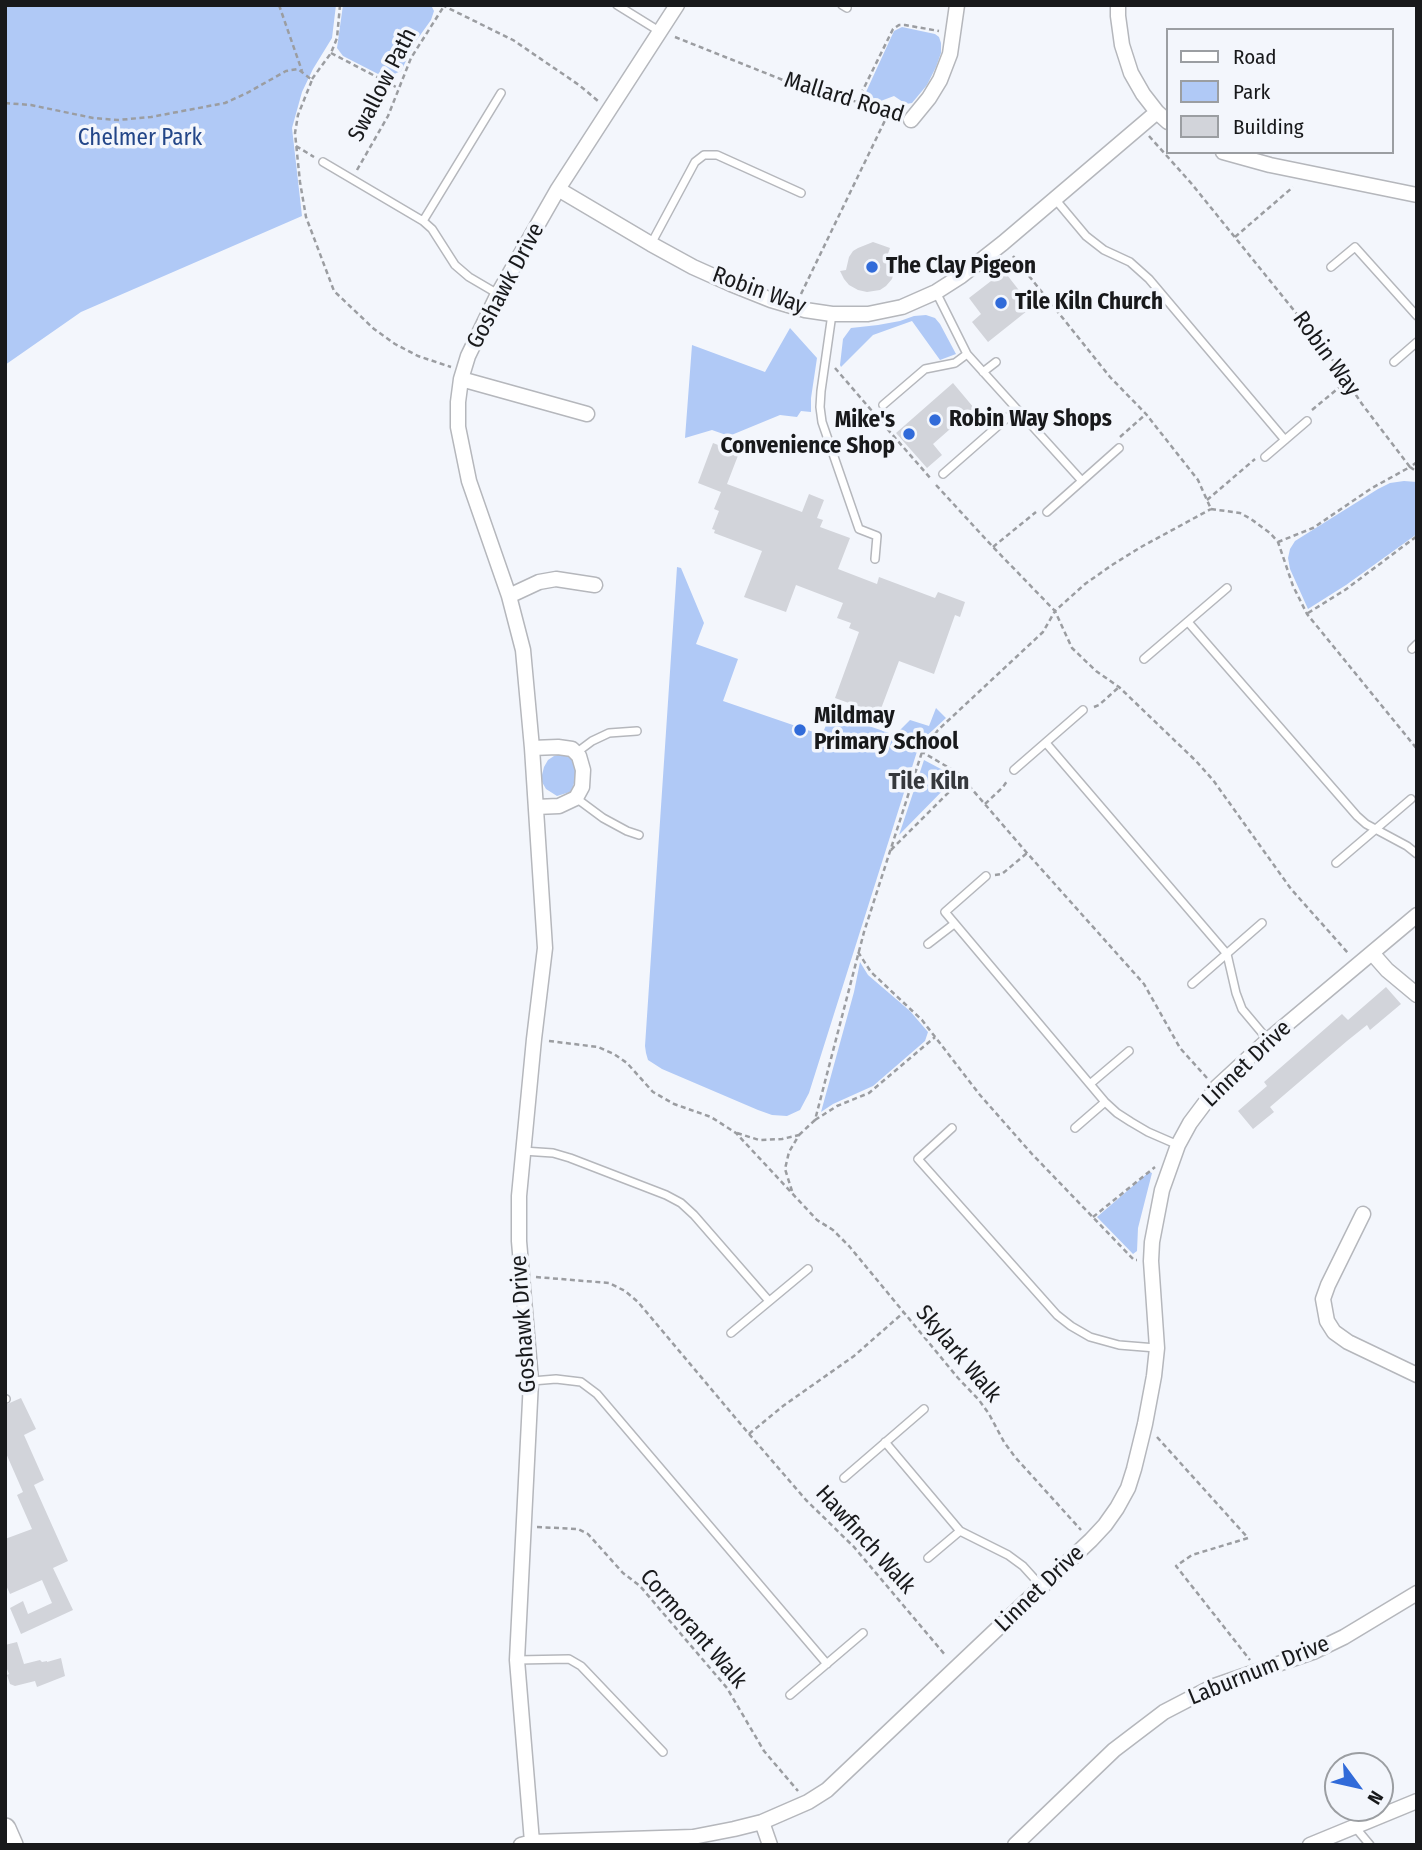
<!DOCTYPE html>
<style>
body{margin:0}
#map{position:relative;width:1422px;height:1850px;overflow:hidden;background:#f3f6fc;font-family:"Fira Sans Condensed",sans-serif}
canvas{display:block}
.frame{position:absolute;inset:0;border:7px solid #18191b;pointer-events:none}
.legend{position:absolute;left:1166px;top:28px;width:228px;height:126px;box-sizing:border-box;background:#f3f6fc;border:2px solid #9b9ea2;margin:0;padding:9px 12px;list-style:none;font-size:21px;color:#18191b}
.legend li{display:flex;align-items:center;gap:14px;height:35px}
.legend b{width:35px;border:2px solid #9b9ea2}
.north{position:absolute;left:1324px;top:1752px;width:70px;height:70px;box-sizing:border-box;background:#f3f6fc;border:2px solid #9b9ea2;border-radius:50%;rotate:123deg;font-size:19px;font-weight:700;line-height:28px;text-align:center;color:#18191b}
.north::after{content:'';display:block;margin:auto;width:24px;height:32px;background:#316bd9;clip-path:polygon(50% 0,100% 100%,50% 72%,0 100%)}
</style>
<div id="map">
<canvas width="1422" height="1850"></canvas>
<div class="frame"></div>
<ul class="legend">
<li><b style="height:9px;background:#fff"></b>Road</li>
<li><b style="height:19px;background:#b0c9f6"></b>Park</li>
<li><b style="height:19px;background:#d2d4da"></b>Building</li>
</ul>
<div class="north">N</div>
</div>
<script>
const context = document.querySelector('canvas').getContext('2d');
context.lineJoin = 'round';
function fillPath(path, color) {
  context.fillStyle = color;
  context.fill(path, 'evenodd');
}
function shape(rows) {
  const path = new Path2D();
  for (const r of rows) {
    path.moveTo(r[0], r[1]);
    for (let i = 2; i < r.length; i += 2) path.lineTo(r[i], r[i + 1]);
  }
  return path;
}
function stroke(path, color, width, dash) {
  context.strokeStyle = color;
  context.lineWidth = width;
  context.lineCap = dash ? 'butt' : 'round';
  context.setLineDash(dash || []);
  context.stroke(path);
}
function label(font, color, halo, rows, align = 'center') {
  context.font = font + ' "Fira Sans Condensed",sans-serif';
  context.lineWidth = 7;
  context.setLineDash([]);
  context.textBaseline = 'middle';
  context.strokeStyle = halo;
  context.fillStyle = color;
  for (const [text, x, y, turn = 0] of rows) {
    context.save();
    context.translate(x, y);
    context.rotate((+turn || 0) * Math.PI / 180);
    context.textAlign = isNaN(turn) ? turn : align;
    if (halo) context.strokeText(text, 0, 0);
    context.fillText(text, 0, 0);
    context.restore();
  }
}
fillPath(shape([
 [5,5,336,5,332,38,313,69,302,92,292,128,302,216,81,312,5,365],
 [343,5,431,5,434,11,431,20,416,41,401,71,392,75,380,75,343,56,337,48],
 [902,27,935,34,939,37,941,43,941,53,936,67,927,85,912,103,906,104,894,96,878,102,872,101,868,97,866,92,894,31],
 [926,315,935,318,940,324,956,354,940,360,912,321,873,335,841,367,840,365,843,339,851,328,878,325,900,321,914,316],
 [790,328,817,358,811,398,811,412,801,411,797,417,780,415,729,436,712,430,685,438,692,345,765,372],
 [1404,481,1417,482,1417,534,1346,585,1308,609,1290,569,1288,558,1290,549,1295,541,1378,489,1390,483],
 [677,567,681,568,704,623,696,644,738,659,723,701,822,735,831,713,895,735,910,720,929,726,936,708,946,718,920,742,809,1093,800,1110,787,1116,772,1115,758,1110,662,1069,648,1060,646,1053,645,1046],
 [561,754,567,755,572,759,576,766,576,775,573,787,570,792,557,796,546,789,542,782,542,775,544,767,548,760,554,756],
 [924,760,956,777,899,835],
 [860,962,868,975,910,1011,928,1032,925,1041,873,1086,833,1104,821,1112,854,992],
 [1149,1172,1152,1173,1138,1228,1137,1251,1133,1254,1097,1217]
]), '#b0c9f6');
fillPath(shape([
 [873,242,890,248,885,262,896,264,892,279,886,286,880,290,867,292,858,290,849,285,844,279,840,271,846,270,849,257,853,251,858,248],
 [1004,271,1032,307,988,342,972,322,981,314,969,298],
 [953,383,974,408,933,444,942,455,927,468,896,433],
 [713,443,739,453,727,484,802,512,809,494,824,500,817,518,823,520,820,527,850,538,838,569,877,584,879,577,935,598,938,592,965,602,960,617,955,615,934,674,899,661,879,714,835,698,859,632,849,628,851,623,837,618,843,603,796,585,786,612,744,597,762,551,714,533,715,530,712,529,719,511,714,509,721,492,698,483],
 [1386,987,1401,1004,1370,1030,1367,1025,1347,1041,1270,1107,1274,1112,1253,1129,1238,1111,1267,1086,1264,1082,1342,1014,1348,1020],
 [21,1398,36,1429,24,1435,44,1480,34,1485,68,1561,53,1568,73,1610,21,1634,10,1608,23,1601,28,1614,52,1603,42,1580,10,1594,5,1583,5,1539,32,1529,17,1495,23,1492,5,1451,5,1405],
 [17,1642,24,1664,40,1660,42,1662,47,1661,47,1662,61,1658,65,1676,37,1687,35,1681,15,1686,10,1684,7,1675,9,1674,5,1664,5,1645]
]), '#d2d4da');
const service = shape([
 [617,5,659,31],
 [842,5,847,8],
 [323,162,423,221,432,229,455,265,469,277,498,294],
 [1055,199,1086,236,1104,250,1130,262,1149,279,1285,440],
 [423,221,501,93],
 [651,244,695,162,704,155,717,155,801,193],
 [1331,267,1355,247,1417,316],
 [936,292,967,354,1082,481],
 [832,314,821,391,820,407,822,422,859,529,877,536,875,559],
 [1394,362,1417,342],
 [983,372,996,362],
 [883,405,925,369,955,363,967,354],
 [1265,457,1307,421],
 [943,474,1016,410],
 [1047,512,1119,448],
 [1188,622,1357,816,1366,824,1407,846,1417,854],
 [1412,649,1417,644],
 [1144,659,1227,588],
 [1046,743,1227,954,1236,993,1242,1009,1268,1040],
 [576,753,592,741,609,733,637,731],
 [1014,770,1083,710],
 [576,798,603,818,627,831,639,835],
 [1336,863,1411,799],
 [986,876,945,912,1105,1102,1117,1113,1131,1122,1148,1132,1178,1145],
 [928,944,954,924],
 [1192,984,1262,923],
 [1090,1084,1129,1051],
 [952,1128,918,1159,1057,1315,1071,1326,1090,1337,1119,1345,1156,1348],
 [1075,1128,1105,1102],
 [523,1151,553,1153,570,1158,666,1195,681,1203,694,1215,769,1301],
 [731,1333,808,1269],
 [532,1381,556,1379,581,1382,597,1394,827,1664],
 [5,1399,6,1399],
 [885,1442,960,1531,1008,1555,1023,1566,1042,1587],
 [844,1478,924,1409],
 [928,1558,960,1531],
 [517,1660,569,1659,581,1666,663,1752],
 [790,1695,863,1633],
 [1355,1827,1370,1845]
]);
const minor = shape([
 [1118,5,1118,16,1122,45,1131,73,1143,94,1157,112,1168,122],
 [911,120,929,98,940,80,950,54,957,5],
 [1223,152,1270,165,1417,195],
 [558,189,651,244,693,267,731,284,771,300,805,310,832,314,868,314,902,307,936,292,961,276,1003,243,1157,112],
 [461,379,587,414],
 [509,596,539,582,556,579,595,585],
 [532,748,558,747,572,749,579,756,583,770,582,787,576,798,559,806,536,807],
 [1372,953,1387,970,1417,995],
 [1363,1214,1328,1285,1323,1299,1327,1321,1334,1332,1348,1342,1417,1375],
 [762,1822,770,1845],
 [532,1842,517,1660,531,1381,519,1241,519,1196,534,1039,545,948,532,748,523,650,509,596,469,481,458,427,458,402,461,379,468,356,498,294,558,189,677,5],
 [521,1845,532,1842,693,1837,734,1829,762,1822,808,1802,827,1790,1091,1540,1105,1525,1117,1508,1128,1488,1134,1469,1145,1424,1154,1376,1157,1348,1151,1261,1152,1242,1162,1190,1178,1145,1190,1123,1217,1087,1268,1040,1417,915],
 [1015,1845,1114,1750,1164,1712,1214,1686,1313,1652,1344,1637,1417,1593],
 [1310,1845,1417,1801]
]);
const secondary = shape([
 [5,1829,12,1845]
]);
stroke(service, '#b5b7bc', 10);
stroke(minor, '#b5b7bc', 17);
stroke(secondary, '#b5b7bc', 24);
stroke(shape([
 [279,5,302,71],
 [442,5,513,40,579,85,598,101],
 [675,37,793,84,832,97,891,108,897,112],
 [331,53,398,88],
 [312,79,331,53,337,38,340,5],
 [857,102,893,29,899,25,905,25,939,31],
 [5,103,31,105,93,118,118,120,151,117,225,103,247,93,286,71,298,69,312,80,298,115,295,133,300,182,306,217,334,291,374,329,395,344,418,356,451,367],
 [1149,136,1191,183,1326,350,1362,404,1410,467,1372,488,1313,528,1278,542],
 [296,146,314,157],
 [357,170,388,116,411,58,444,6],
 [1235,237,1293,187],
 [1013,256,1110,377,1146,414,1198,480,1211,509],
 [801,294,891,108],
 [835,368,872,411],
 [1312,410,1347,381],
 [876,416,932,480],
 [1120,437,1146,414],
 [1417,462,1410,467,1417,472],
 [936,485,993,547,1055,611,1085,584,1112,565,1141,547,1211,509],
 [1207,500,1255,459],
 [1211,509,1240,513,1251,519,1270,533,1278,542,1293,586,1307,614,1417,749],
 [993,547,1036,512],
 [1308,613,1345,590,1417,536],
 [1094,707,1099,705,1119,687],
 [985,804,1003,787,1007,781],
 [891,850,963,778],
 [995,875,1002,874,1027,853],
 [858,952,871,972,922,1020,980,1095,1032,1154,1134,1260,1137,1260],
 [549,1041,598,1047,614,1054,627,1063,653,1092,674,1104,711,1117,736,1133,817,1220,833,1230,849,1246,958,1378,979,1400,989,1414,1004,1442,1015,1457,1081,1530],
 [1207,1078,1180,1048,1144,984,1027,853,958,773,922,752,938,730,1043,632,1055,611,1072,648,1096,671,1119,687,1196,761,1213,780,1291,889,1348,953],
 [815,1120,837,1106,869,1093,935,1037],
 [737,1133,759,1140,782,1139,799,1135,789,1152,785,1169,792,1191],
 [799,1135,815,1120,864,932,922,752],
 [1093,1217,1155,1167],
 [536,1277,609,1283,625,1291,638,1302,749,1434,806,1500,854,1547,946,1656],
 [749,1434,783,1406,854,1356,903,1313],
 [1157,1437,1248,1538,1192,1555,1176,1566,1250,1660],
 [537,1527,578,1529,588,1534,623,1573,640,1586,727,1688,764,1751,798,1791]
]), '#9b9da1', 2.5, [5, 3.5]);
stroke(service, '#fff', 7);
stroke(minor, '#fff', 14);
stroke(secondary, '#fff', 21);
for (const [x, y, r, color] of [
 [872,267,7,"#316bd9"],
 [1001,303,7,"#316bd9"],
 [935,420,7,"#316bd9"],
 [909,434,7,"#316bd9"],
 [800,730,7,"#316bd9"]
]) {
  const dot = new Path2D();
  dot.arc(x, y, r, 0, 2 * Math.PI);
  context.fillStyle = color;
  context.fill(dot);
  stroke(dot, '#f3f6fc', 2.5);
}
label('23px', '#18191b', '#f3f6fc', [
 ["Swallow Path",383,85,-63],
 ["Mallard Road",844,98,17],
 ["Goshawk Drive",506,286,-62],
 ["Robin Way",759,291,20],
 ["Robin Way",1326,354,54],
 ["Linnet Drive",1247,1064,-44],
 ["Goshawk Drive",524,1324,-94],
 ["Skylark Walk",958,1354,50],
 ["Hawfinch Walk",865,1540,48],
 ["Linnet Drive",1040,1589,-44],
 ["Cormorant Walk",693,1629,49],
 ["Laburnum Drive",1259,1671,-22]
]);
label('23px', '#234688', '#f3f6fc', [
 ["Chelmer Park",140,139]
]);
label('bold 23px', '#18191b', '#f3f6fc', [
 ["The Clay Pigeon",886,267],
 ["Tile Kiln Church",1015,303],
 ["Robin Way Shops",949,420],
 ["Mike's",895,421,"right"],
 ["Convenience Shop",895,447,"right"],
 ["Mildmay",814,717],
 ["Primary School",814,743]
], 'left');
label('bold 24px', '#36393d', '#f3f6fc', [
 ["Tile Kiln",929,782]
]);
</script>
